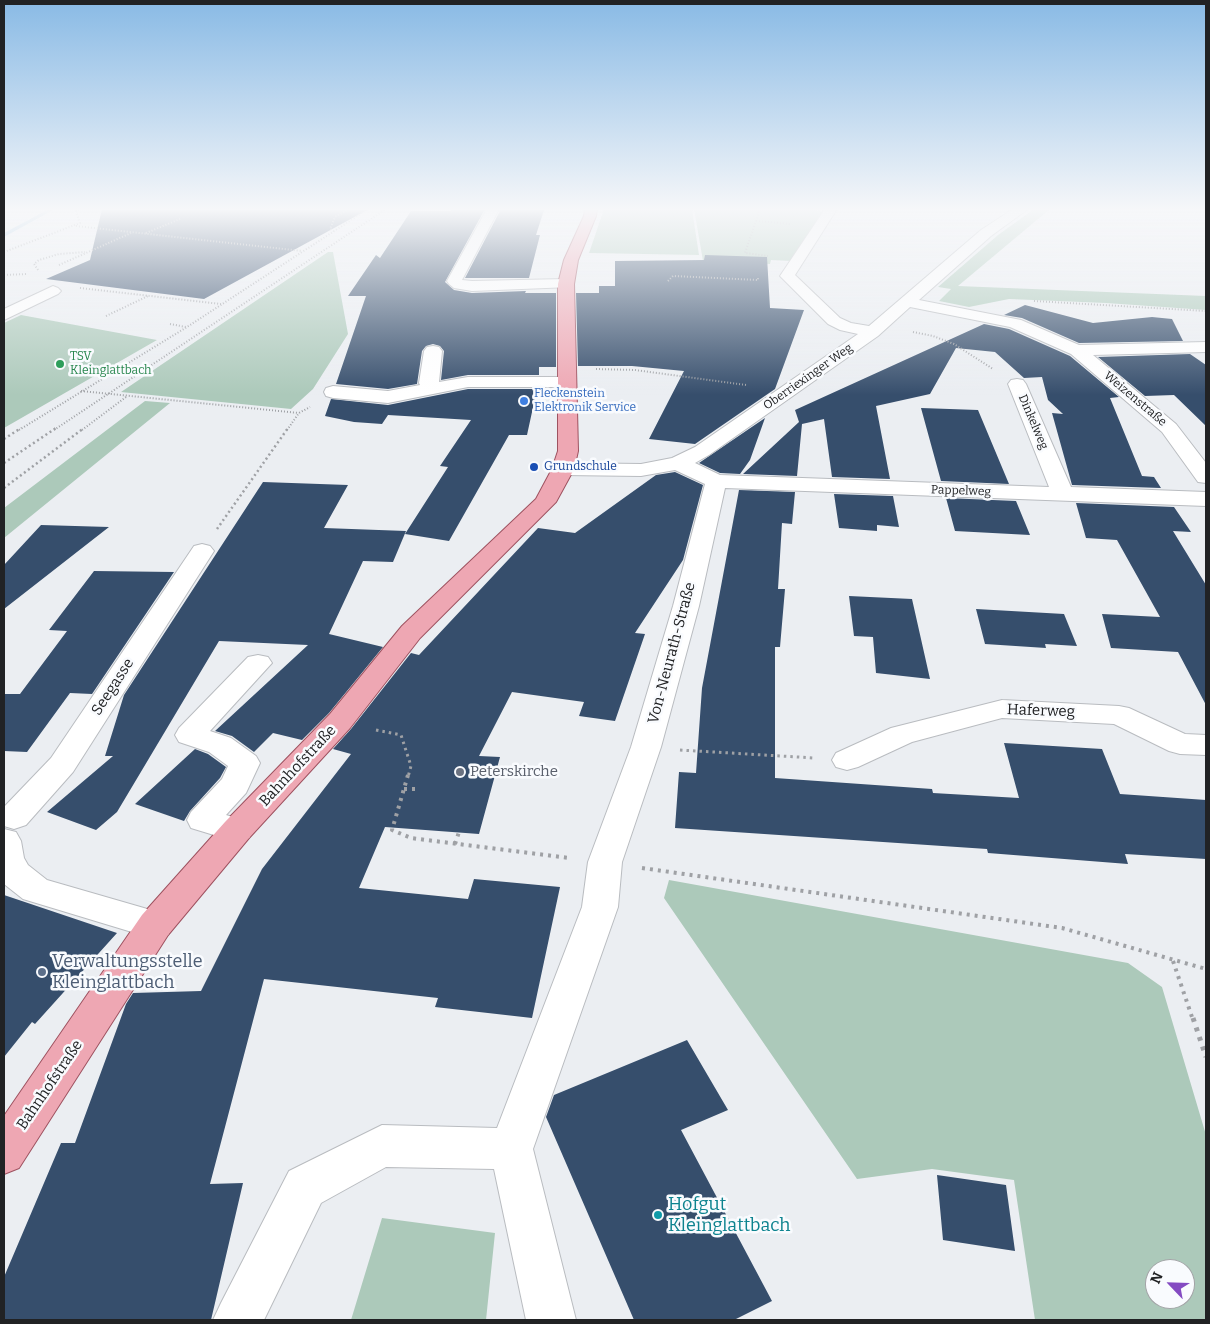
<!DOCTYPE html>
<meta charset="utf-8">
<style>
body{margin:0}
#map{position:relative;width:1210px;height:1324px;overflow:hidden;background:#ebeef2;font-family:Bitter,serif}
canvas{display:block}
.frame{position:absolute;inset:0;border:5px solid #212224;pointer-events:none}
.north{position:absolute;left:1145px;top:1259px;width:50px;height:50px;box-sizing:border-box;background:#f9fbfe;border:1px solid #a3a4a7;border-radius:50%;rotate:294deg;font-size:14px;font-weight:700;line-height:20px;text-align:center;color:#212224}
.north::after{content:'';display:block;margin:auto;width:18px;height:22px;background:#844bc2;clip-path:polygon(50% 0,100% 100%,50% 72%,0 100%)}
</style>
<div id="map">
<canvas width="1210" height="1324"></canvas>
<div class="frame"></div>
<div class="north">N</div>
</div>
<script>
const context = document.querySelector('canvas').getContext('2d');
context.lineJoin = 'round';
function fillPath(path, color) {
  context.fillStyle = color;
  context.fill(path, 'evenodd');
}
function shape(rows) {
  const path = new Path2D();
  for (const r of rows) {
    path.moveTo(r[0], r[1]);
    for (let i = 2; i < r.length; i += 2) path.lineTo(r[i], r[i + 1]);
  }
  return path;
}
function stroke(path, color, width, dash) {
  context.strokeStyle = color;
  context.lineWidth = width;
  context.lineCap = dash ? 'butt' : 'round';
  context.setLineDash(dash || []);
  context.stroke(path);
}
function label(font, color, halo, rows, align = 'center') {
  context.font = font + ' Bitter,serif';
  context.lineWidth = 5;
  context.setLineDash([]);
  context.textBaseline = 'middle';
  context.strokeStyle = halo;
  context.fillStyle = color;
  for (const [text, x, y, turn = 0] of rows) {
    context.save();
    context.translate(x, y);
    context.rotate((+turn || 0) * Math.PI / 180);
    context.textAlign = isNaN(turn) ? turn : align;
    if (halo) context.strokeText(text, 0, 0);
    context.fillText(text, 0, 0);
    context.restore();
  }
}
fillPath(shape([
 [604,209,692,209,699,255,589,253],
 [694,209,813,209,823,212,791,261,771,260,770,264,703,261],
 [1034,209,1050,209,958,286,1206,296,1206,310,1106,303,1009,299,969,307,939,301,951,289,938,287,998,235],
 [328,252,333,252,348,334,313,389,291,409,121,392],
 [21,315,157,340,4,428,4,323],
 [145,401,170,403,4,538,4,508],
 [669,880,1128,963,1162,987,1206,1135,1206,1320,1035,1320,1014,1180,932,1169,857,1179,664,898],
 [1155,1269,1185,1269,1185,1299,1155,1299],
 [382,1218,495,1233,486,1320,351,1320]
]), '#acc9ba');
fillPath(shape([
 [49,209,55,209,4,237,4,233,49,209]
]), '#9bc4e0');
fillPath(shape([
 [102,209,369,209,204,299,46,279,90,260],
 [452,209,485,209,445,282,454,290,472,293,526,291,525,293,556,293,556,367,539,367,539,375,468,375,441,380,444,351,440,346,433,344,426,346,422,351,417,384,388,389,336,384,366,296,348,296,376,255,380,258,411,211,451,211],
 [501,209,544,210,536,235,540,235,529,278,465,278],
 [705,255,767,257,770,308,804,310,775,389,695,444,649,439,684,371,632,366,578,366,576,293,599,293,599,286,615,286,615,261,704,260],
 [1025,305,1093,323,1152,317,1172,319,1183,341,1079,343,1022,318,1004,315],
 [984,324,1009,329,1070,356,1119,397,1110,398,1142,476,1154,477,1161,488,1072,485,1052,413,1063,414,1048,400,1042,377,1024,378,995,352,956,348,930,394,876,406,890,479,832,477,824,419,802,424,797,476,743,474,799,422,795,410],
 [1190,354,1206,365,1206,426,1174,395,1145,396,1098,357],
 [468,389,537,389,527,435,509,435,449,541,405,534,448,467,440,466,471,420,388,415,382,424,354,422,325,416,331,399,388,405],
 [921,408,978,410,1009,484,941,481],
 [765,418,750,460,740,474,720,473,699,463],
 [675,472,703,485,683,560,635,633,645,634,615,721,579,716,584,702,512,692,479,756,500,757,479,834,385,827,359,888,468,899,474,879,560,887,532,1018,435,1007,438,998,264,979,210,1184,243,1183,211,1320,4,1320,4,1277,61,1143,75,1143,126,1004,133,993,201,991,262,869,351,754,333,749,351,729,411,653,419,655,538,528,575,533,656,475],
 [263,482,348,485,324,528,406,531,393,562,363,561,329,634,383,647,329,713,302,740,273,733,254,752,232,736,215,731,308,645,219,641,117,812,96,830,47,812,113,756,105,756,124,695],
 [739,490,795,492,792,524,782,523,778,589,785,589,780,647,775,647,775,778,932,789,933,793,1019,798,1004,743,1102,749,1120,794,1206,800,1206,859,1125,854,1128,864,988,853,987,849,675,828,679,772,696,773,702,688],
 [834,494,893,496,899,527,877,525,877,531,839,528],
 [946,498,1016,501,1030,535,955,531],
 [1076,503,1174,507,1191,532,1173,531,1206,585,1206,705,1178,652,1111,648,1102,614,1160,617,1117,540,1086,538],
 [41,525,109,527,4,609,4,565],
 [94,571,174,572,92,694,70,693,27,752,4,751,4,694,20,694,67,631,49,630],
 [849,596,912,599,930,679,876,673,873,637,854,636],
 [976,609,1064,614,1077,646,1045,644,1046,648,985,644],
 [195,749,208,754,226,767,220,778,190,811,184,821,135,804],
 [4,895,117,933,35,1024,32,1022,4,1057],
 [687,1040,728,1110,681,1130,772,1301,734,1320,634,1320,546,1117,554,1095],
 [937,1175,1006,1185,1015,1251,943,1240]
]), '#364e6c');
const minor = shape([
 [487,209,499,209,462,280,472,281,566,279,571,281,574,284,571,287,472,291,454,288,449,284,447,281,487,209],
 [825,209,837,209,795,275,840,318,851,323,869,326,981,230,1013,209,1028,209,991,236,919,300,1021,320,1079,345,1206,342,1206,352,1093,355,1176,424,1206,463,1206,483,1198,482,1162,432,1071,354,1010,327,910,307,878,336,709,455,695,463,720,475,1049,487,1008,384,1011,380,1017,379,1023,380,1026,384,1071,487,1206,492,1206,506,725,488,699,606,661,747,622,862,618,907,533,1149,576,1320,526,1320,494,1169,386,1167,321,1203,264,1320,213,1320,221,1303,289,1171,382,1125,497,1128,582,907,588,862,631,747,673,606,705,484,675,470,641,476,563,475,556,473,552,469,556,465,563,463,641,464,672,458,695,447,858,334,840,330,828,324,780,276,825,209],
 [53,286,58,288,61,291,58,294,4,320,4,309,53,286],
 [433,346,439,347,442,351,439,382,468,377,567,377,573,378,576,382,573,386,567,387,468,387,388,403,333,398,326,396,324,392,326,388,333,386,388,391,420,385,419,383,424,351,427,347,433,346],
 [202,544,210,546,214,551,73,772,26,825,14,829,4,826,4,807,51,758,194,546,202,544],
 [258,655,268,657,272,663,210,731,231,738,256,756,260,763,246,793,226,815,249,822,254,830,249,838,237,842,191,828,187,820,191,812,222,779,228,766,209,752,179,742,175,735,179,728,248,657,258,655],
 [1002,700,1119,706,1129,708,1185,734,1206,735,1206,755,1180,754,1169,751,1114,724,1002,718,912,742,858,767,847,770,836,767,832,760,836,753,891,728,1002,700],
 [4,829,16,832,21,841,24,858,28,865,47,880,168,915,173,925,168,935,155,939,23,899,4,884,4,829]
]);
const major = shape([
 [585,209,597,209,596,216,578,260,574,284,578,451,574,469,556,502,420,638,350,728,249,838,168,935,19,1168,4,1174,4,1116,142,915,225,822,330,714,402,626,536,499,552,469,558,451,558,284,564,260,584,216,585,209]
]);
stroke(minor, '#b9bcc0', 2);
stroke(major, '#9e5260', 2);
stroke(shape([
 [760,209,745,253,768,256],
 [756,221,791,224],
 [76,226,302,251],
 [334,231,330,229,335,217,349,209],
 [146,233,180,219],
 [4,252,80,223,76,211,78,209],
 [59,265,131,233],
 [38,270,34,264,39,260,59,254,85,252],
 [4,275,27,274],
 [668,281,673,276,758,280,758,278],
 [80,288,221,304],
 [1034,301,1206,311],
 [106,316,148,296],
 [170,324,186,327],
 [913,332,933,336,954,344,993,369],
 [596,369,635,370,746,385],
 [81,391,299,413],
 [19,430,187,327,368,209],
 [54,430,386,209],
 [82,430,126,397],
 [287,430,299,413,310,407]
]), '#9fa1a5', 2, [1, 2]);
stroke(shape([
 [4,439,21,428],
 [4,463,56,428],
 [4,488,84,428],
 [217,529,288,428]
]), '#9fa1a5', 2.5, [2, 3]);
stroke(shape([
 [376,730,401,735,411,766,408,777],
 [680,750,814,758]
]), '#9fa1a5', 3, [2.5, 4]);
stroke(shape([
 [408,775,392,830,411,838,569,858],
 [404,789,417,789],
 [455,844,459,832],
 [642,868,1062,928,1206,969],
 [1173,961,1193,1020]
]), '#9fa1a5', 4, [3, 5]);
stroke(shape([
 [1193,1018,1206,1057]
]), '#9fa1a5', 5, [4, 6]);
fillPath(minor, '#fff');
fillPath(major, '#eea7b3');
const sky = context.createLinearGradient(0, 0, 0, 395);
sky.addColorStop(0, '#89bae5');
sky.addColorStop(0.53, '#f6f7f9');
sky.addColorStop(1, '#f6f7f900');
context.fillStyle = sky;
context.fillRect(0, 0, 1210, 395);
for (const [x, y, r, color] of [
 [60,364,5,"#2e9e5b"],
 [524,401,5,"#3f7fe0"],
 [534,467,5,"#1a4fb4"],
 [460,772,5,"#6b7280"],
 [42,972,5,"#5c6f8a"],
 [658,1215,5,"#0f9aa8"]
]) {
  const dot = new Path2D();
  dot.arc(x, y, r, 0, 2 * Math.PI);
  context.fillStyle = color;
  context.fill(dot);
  stroke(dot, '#f9fbfe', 2);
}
label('12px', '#27864d', '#f9fbfe', [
 ["TSV",70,357],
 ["Kleinglattbach",70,371]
], 'left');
label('12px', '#212224', '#f9fbfe', [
 ["Oberriexinger Weg",808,377,-35],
 ["Weizenstraße",1135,399,40],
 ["Dinkelweg",1033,422,67],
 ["Pappelweg",961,491,2]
]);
label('12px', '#366cbe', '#f9fbfe', [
 ["Fleckenstein",534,394],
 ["Elektronik Service",534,408]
], 'left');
label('12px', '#164399', '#f9fbfe', [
 ["Grundschule",544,467]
], 'left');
label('15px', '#212224', '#f9fbfe', [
 ["Von-Neurath-Straße",672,653,-75],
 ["Seegasse",113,687,-57],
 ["Haferweg",1041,711,2],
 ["Bahnhofstraße",298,766,-47],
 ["Bahnhofstraße",50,1085,-56]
]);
label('15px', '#5b616d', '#f9fbfe', [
 ["Peterskirche",470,772]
], 'left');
label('18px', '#4e5e75', '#f9fbfe', [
 ["Verwaltungsstelle",52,962],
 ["Kleinglattbach",52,983]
], 'left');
label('18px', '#0d838f', '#f9fbfe', [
 ["Hofgut",668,1205],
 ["Kleinglattbach",668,1226]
], 'left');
</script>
